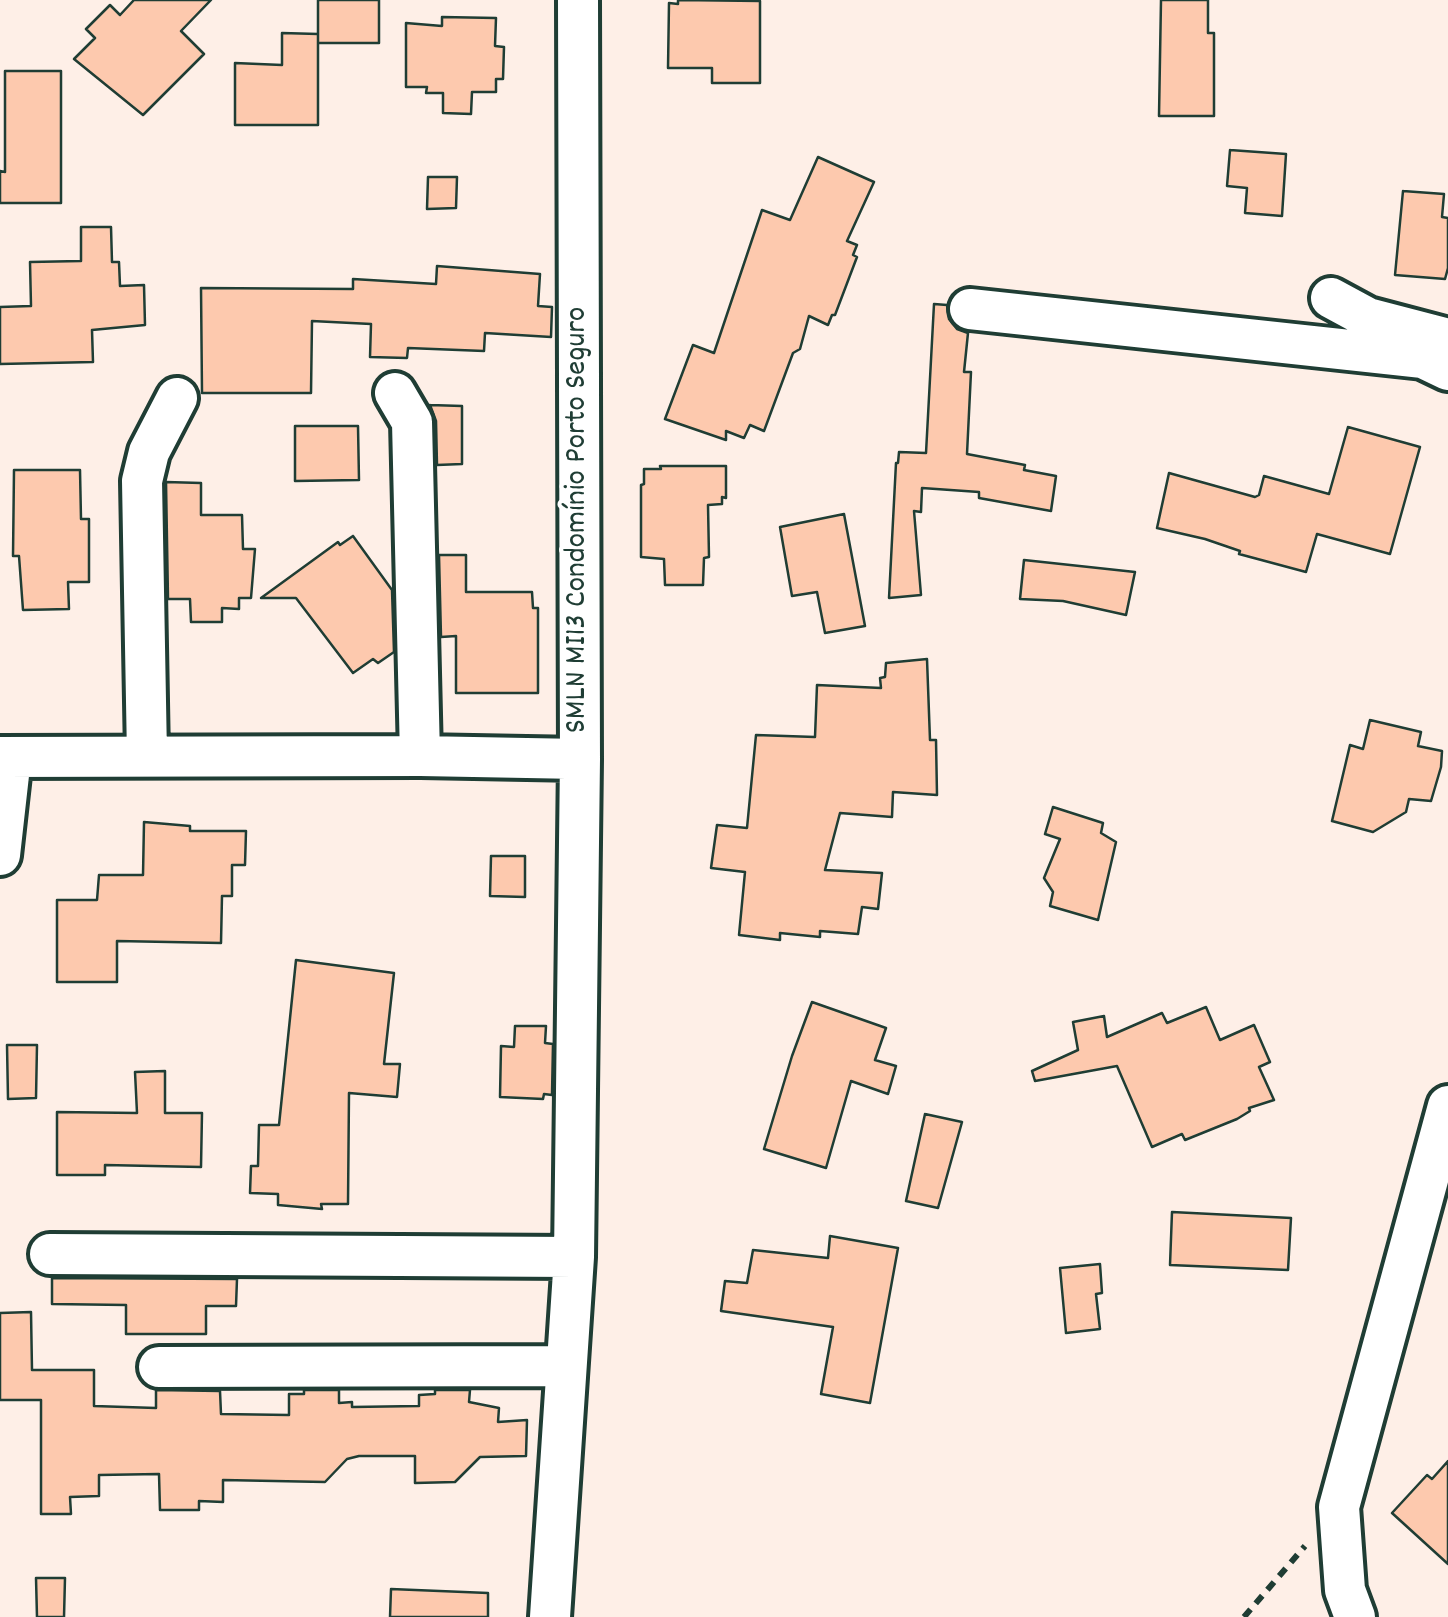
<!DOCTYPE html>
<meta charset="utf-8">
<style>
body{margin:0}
canvas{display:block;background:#feefe7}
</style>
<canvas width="1448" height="1617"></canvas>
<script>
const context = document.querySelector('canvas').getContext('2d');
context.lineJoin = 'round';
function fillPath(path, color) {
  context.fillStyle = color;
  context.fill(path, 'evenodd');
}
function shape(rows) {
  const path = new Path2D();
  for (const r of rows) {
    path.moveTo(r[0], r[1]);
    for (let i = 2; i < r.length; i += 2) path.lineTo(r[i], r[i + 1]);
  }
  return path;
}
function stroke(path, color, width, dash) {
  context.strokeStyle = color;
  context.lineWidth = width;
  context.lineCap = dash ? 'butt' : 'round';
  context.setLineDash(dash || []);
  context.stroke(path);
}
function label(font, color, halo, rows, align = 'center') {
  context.font = font + ' Dekko,sans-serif';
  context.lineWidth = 8;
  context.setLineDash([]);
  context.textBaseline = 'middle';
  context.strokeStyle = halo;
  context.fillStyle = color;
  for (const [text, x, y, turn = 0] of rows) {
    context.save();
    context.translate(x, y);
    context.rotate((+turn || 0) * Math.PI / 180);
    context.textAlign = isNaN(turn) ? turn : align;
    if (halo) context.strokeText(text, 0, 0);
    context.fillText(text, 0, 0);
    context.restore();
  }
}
const building = shape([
 [134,0,211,0,181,31,204,54,143,115,74,59,95,38,86,29,110,5,120,15,134,0],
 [318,0,379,0,379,43,318,43,318,0],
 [678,0,760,1,760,83,712,83,712,68,668,68,669,3,678,4,678,0],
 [1161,0,1208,0,1208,33,1214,33,1214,116,1159,116,1161,0],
 [442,17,496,18,495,46,504,47,503,79,496,79,496,92,472,92,471,114,443,113,443,93,426,93,427,87,406,87,406,23,442,26,442,17],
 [282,33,318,34,318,125,235,125,235,63,282,65,282,33],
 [5,71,61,71,61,203,0,203,0,171,5,172,5,71],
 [1230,150,1286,154,1282,216,1245,213,1247,188,1227,186,1230,150],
 [818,157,874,182,847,241,857,245,853,255,857,257,835,315,832,315,828,325,809,316,800,349,793,353,764,431,750,425,744,438,726,431,726,440,665,419,693,345,714,353,762,210,790,220,818,157],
 [428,177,457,177,456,208,427,209,428,177],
 [1403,191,1444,194,1442,217,1448,218,1448,268,1445,279,1395,275,1403,191],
 [81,227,111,227,112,262,119,262,120,286,144,285,145,325,92,330,93,362,0,364,0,307,31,306,30,262,81,261,81,227],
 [437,266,540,274,538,306,552,307,551,337,485,333,484,351,408,348,407,358,370,357,371,324,312,321,311,393,202,393,201,288,353,289,353,279,436,284,437,266],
 [934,304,947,305,949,319,957,329,968,333,964,372,971,372,967,454,1025,465,1024,470,1056,476,1051,511,979,498,979,492,922,488,921,512,914,511,921,595,889,598,896,463,898,463,899,452,926,453,934,304],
 [430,405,462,406,462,464,437,465,436,421,430,405],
 [295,426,358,426,359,480,295,481,295,426],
 [1348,427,1420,447,1390,554,1317,534,1306,572,1239,554,1240,551,1205,539,1157,528,1169,473,1255,497,1259,495,1264,476,1329,494,1348,427],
 [660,466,726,466,726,498,722,497,722,504,708,505,709,557,704,558,703,585,665,585,664,559,641,557,641,485,644,484,644,469,661,469,660,466],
 [14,470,80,470,81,519,89,519,89,582,68,582,69,609,23,610,19,556,13,556,14,470],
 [166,482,201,483,201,515,242,515,243,549,255,549,251,598,239,598,239,609,222,608,222,622,191,622,190,599,168,599,166,482],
 [844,514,865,626,825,633,817,592,792,596,780,527,844,514],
 [353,536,392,590,394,652,378,663,373,659,353,673,296,598,261,598,338,542,340,545,353,536],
 [439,555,466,555,466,592,532,592,533,608,538,608,538,693,456,693,456,636,441,637,439,555],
 [1024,560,1135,572,1126,615,1063,601,1020,599,1024,560],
 [927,659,930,740,936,740,937,795,893,792,892,817,840,813,825,870,882,873,878,909,862,907,858,934,820,931,820,937,780,933,780,940,739,935,745,872,711,868,717,825,747,828,756,735,815,737,817,685,881,688,880,678,885,677,886,663,927,659],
 [1370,720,1421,732,1418,746,1442,751,1441,767,1431,801,1409,799,1406,812,1373,832,1332,821,1350,745,1363,749,1370,720],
 [1053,807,1103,823,1101,833,1116,842,1098,920,1050,906,1053,892,1044,878,1060,839,1045,834,1053,807],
 [144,822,190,826,190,831,246,831,245,865,232,865,232,896,222,896,221,943,117,941,117,982,57,982,57,900,97,900,99,875,143,875,144,822],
 [491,856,525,856,525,897,490,896,491,856],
 [296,960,394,973,384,1064,400,1064,397,1097,349,1093,348,1204,321,1204,322,1209,278,1205,278,1194,250,1193,251,1166,258,1166,259,1125,279,1125,296,960],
 [812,1002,886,1028,875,1060,896,1066,888,1094,851,1081,826,1168,764,1149,792,1056,812,1002],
 [1206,1007,1220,1040,1254,1025,1270,1062,1259,1067,1274,1100,1249,1108,1250,1111,1237,1119,1185,1140,1182,1134,1152,1147,1117,1066,1035,1081,1032,1071,1078,1050,1073,1022,1104,1016,1107,1037,1162,1013,1167,1023,1206,1007],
 [515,1026,546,1026,545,1043,553,1044,552,1095,544,1094,543,1099,500,1097,501,1046,514,1047,515,1026],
 [7,1045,37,1045,36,1098,8,1099,7,1045],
 [165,1071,165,1113,202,1113,201,1167,105,1165,105,1175,57,1175,57,1112,137,1113,135,1072,165,1071],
 [925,1114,962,1122,938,1208,906,1201,925,1114],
 [1172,1212,1291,1218,1288,1270,1170,1265,1172,1212],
 [830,1236,898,1248,870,1403,821,1394,833,1327,721,1311,725,1281,747,1283,753,1250,828,1258,830,1236],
 [1100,1264,1102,1293,1096,1294,1100,1329,1066,1333,1060,1268,1100,1264],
 [52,1278,237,1279,236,1306,206,1306,206,1334,126,1334,126,1305,52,1304,52,1278],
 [31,1312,32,1370,94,1370,94,1406,156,1408,156,1390,220,1391,221,1414,289,1415,289,1394,304,1394,304,1390,339,1390,339,1403,352,1402,352,1407,419,1406,419,1395,435,1394,435,1390,470,1390,469,1402,499,1408,498,1422,527,1420,526,1456,480,1457,455,1482,415,1483,415,1456,359,1456,347,1459,325,1482,223,1480,223,1502,199,1501,199,1510,160,1510,159,1474,99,1475,99,1496,70,1497,71,1514,41,1514,41,1400,0,1400,0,1313,31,1312],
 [1448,1461,1448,1564,1392,1513,1427,1475,1432,1479,1448,1461],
 [36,1578,65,1578,64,1617,37,1617,36,1578],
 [391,1589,488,1593,488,1617,390,1617,391,1589]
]);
fillPath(building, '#fdc9ae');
stroke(building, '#1f3d34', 2.5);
const minor = shape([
 [1331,298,1368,318,1448,339],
 [970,309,1423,358,1448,370],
 [395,393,412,422,420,756],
 [147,756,142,481,149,452,177,398],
 [0,757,420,756,580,759],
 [0,855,11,757],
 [50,1254,574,1257],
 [159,1367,566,1366],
 [550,1617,574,1257,580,759,578,0],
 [1355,1617,1345,1590,1339,1507,1448,1106]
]);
stroke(minor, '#1f3d34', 48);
stroke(shape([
 [1244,1617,1305,1546]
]), '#1f3d34', 6, [10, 8]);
stroke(minor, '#fff', 40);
label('32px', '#1f3d34', '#fff', [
 ["SMLN MI13 Condomínio Porto Seguro",580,520,-90]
]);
</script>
